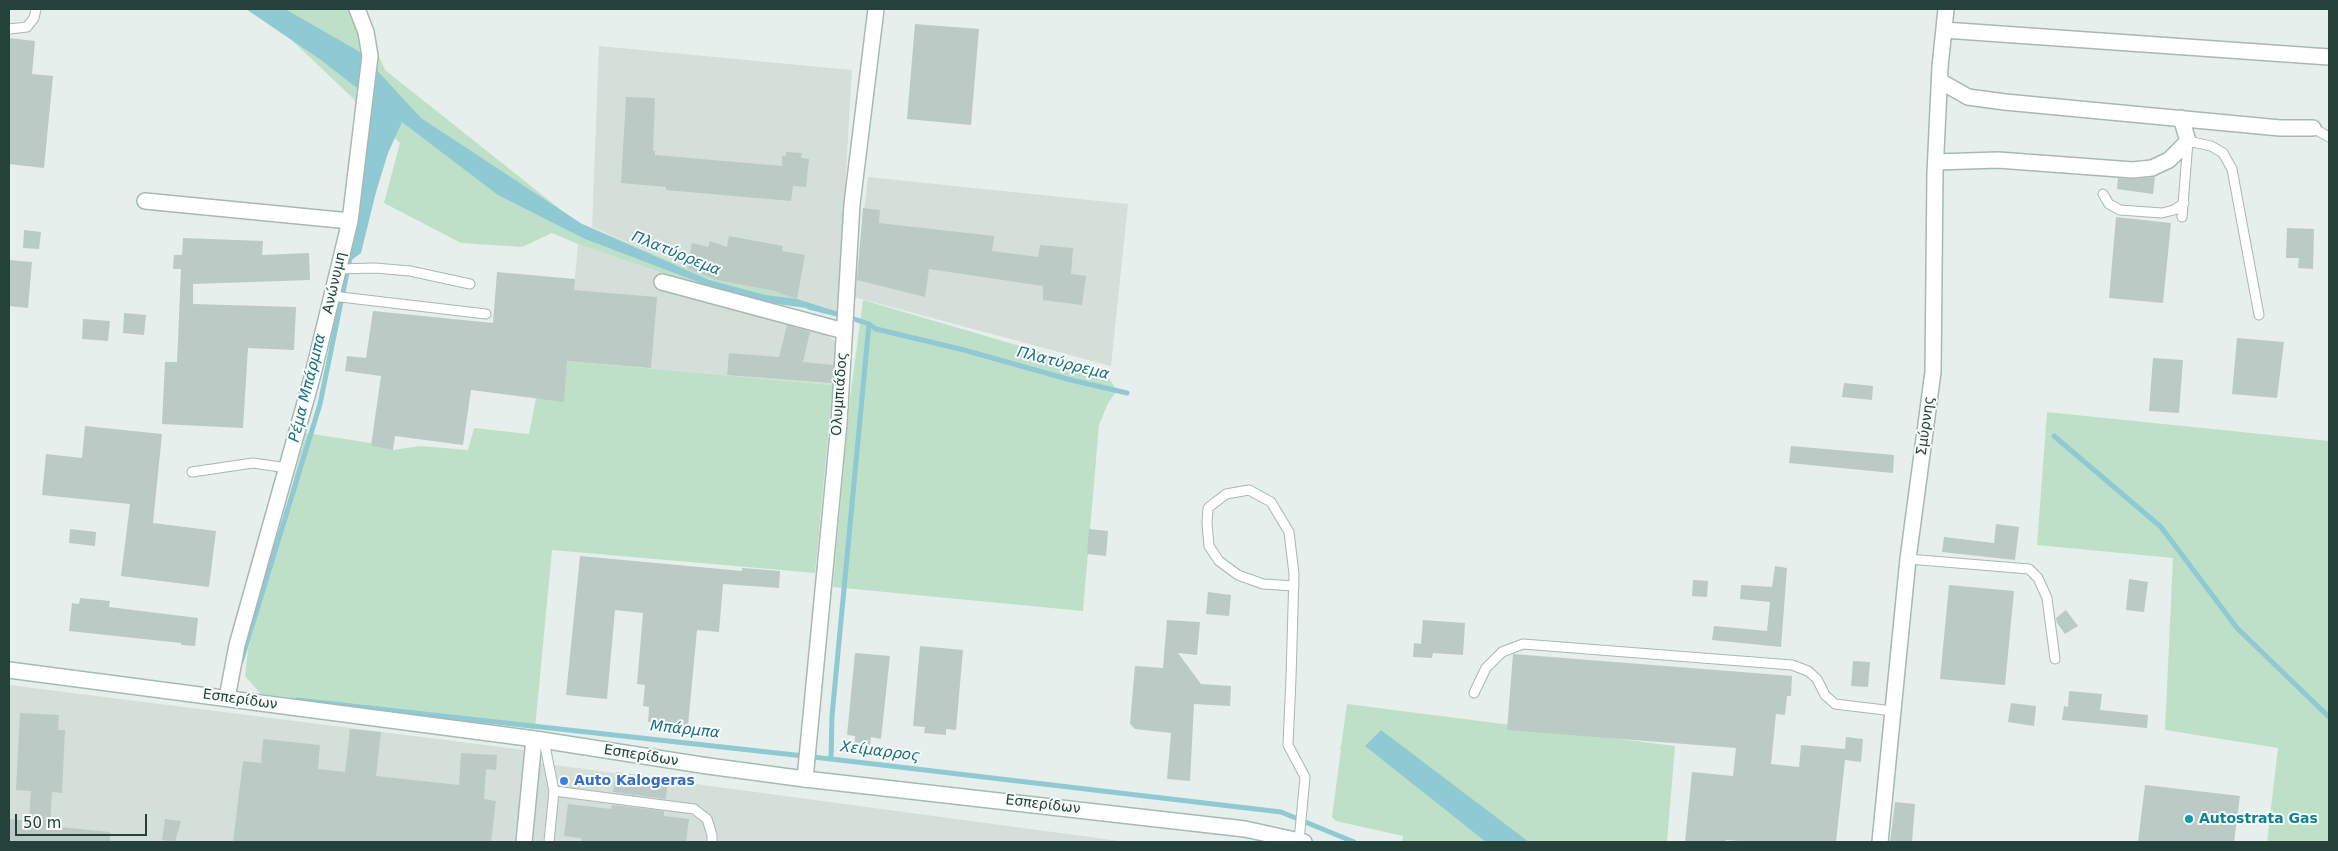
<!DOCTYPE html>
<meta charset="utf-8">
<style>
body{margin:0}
#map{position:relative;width:2338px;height:851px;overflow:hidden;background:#e6efeb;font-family:"DejaVu Sans",sans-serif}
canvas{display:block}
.frame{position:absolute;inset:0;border:10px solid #24423a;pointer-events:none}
.scale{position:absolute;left:15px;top:814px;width:132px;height:22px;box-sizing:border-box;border:2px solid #24423a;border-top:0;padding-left:6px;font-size:15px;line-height:18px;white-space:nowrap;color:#24423a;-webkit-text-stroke:4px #f7fbf9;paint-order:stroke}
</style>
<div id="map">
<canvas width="2338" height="851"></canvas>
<div class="frame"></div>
<div class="scale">50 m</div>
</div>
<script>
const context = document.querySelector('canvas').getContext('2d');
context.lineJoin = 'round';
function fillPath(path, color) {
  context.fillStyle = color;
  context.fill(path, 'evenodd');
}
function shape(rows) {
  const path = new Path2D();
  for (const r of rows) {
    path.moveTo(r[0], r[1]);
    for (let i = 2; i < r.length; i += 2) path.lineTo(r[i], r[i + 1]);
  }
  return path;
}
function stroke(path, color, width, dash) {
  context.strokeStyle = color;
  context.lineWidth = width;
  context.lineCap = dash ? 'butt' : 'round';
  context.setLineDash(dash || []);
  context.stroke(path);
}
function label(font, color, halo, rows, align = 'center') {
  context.font = font + ' "DejaVu Sans",sans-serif';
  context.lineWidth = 4;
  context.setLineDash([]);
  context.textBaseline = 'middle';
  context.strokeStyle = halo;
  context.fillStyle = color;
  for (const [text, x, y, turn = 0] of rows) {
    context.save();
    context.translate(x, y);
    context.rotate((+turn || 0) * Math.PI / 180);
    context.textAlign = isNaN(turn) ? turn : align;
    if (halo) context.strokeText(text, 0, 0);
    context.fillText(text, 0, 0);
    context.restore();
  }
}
fillPath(shape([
 [599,46,852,70,838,312,774,291,717,280,592,227],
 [868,177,1128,204,1111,366,854,297],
 [578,244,663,272,662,291,822,331,836,342,833,385,567,361],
 [9,685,533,751,532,762,1127,842,9,842]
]), '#d4dfda');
fillPath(shape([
 [259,9,359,9,385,70,575,221,717,280,774,291,838,312,839,314,730,296,578,244,552,233,522,247,461,243,384,203,400,143],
 [863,300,1105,371,1117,391,1108,403,1099,425,1083,611,833,587,850,399],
 [567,361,833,385,815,573,552,550,535,729,261,694,245,676,248,650,306,433,371,443,371,446,393,450,420,446,468,450,474,428,529,434,536,398],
 [2047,412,2329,441,2329,842,2267,842,2278,748,2165,730,2173,558,2037,545],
 [1347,704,1675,746,1667,842,1402,842,1403,836,1336,821,1332,817,1341,749,1339,748,1341,747]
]), '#bfe0c8');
fillPath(shape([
 [246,9,285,9,360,52,421,118,582,224,709,280,765,295,797,299,838,312,778,304,709,286,585,239,498,195,402,122,388,153,376,192,361,253,349,262,364,190,370,99,375,102,321,60],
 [1381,730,1529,842,1486,842,1365,746]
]), '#8ec9d4');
stroke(shape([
 [809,307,845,316,869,324,876,329,964,350,1071,380,1127,393],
 [869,324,832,716,831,759,1281,812,1354,842],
 [2054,436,2161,527,2237,628,2329,717],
 [241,662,320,404,364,190,366,156],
 [297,700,831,759]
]), '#8ec9d4', 5);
fillPath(shape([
 [915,24,979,29,971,125,907,119],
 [9,38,35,41,32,74,53,76,44,168,9,164],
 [626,97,655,98,653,151,655,151,655,155,782,166,782,156,786,156,786,152,802,153,801,158,809,159,806,187,793,186,791,201,666,190,666,187,621,183],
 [2155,177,2153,194,2117,189,2118,178,2134,179],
 [863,208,880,210,879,223,994,236,992,251,1038,257,1040,245,1073,248,1071,274,1086,276,1082,305,1043,300,1043,286,929,269,925,297,857,280],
 [2116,217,2171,223,2163,303,2109,298],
 [2287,228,2314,229,2313,269,2298,268,2299,258,2286,258],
 [24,230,41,232,39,249,23,248],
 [729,236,783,246,782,251,805,255,797,299,774,291,717,280,687,268,692,243,708,247,710,241,727,247],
 [183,238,263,241,262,255,309,253,310,280,193,284,193,304,296,307,294,350,248,348,243,428,162,424,165,362,177,362,181,269,173,269,174,255,182,255],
 [9,260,32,262,28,308,9,306],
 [497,272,575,279,574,290,657,297,651,368,567,361,564,402,471,390,463,445,395,436,393,450,371,446,381,376,345,371,347,356,366,358,373,311,493,323],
 [124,313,146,315,144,335,123,333],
 [83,319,110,321,108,341,82,339],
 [787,325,810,332,803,362,833,365,832,383,727,375,729,353,779,357],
 [2237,338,2284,342,2277,398,2232,394],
 [2153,358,2183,360,2179,413,2149,411],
 [1844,383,1873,386,1872,400,1842,397],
 [85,426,162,434,153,523,216,531,209,587,121,576,130,504,42,495,46,454,82,458],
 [1791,446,1894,455,1893,473,1789,463],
 [1996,524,2019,527,2015,560,1942,552,1944,537,1994,543],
 [70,529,96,532,95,546,69,543],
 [1089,529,1108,531,1106,556,1087,554],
 [580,556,742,571,742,568,780,571,779,588,723,584,719,632,697,630,688,725,648,722,649,707,643,706,645,685,637,684,643,613,615,610,607,699,566,695],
 [1775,566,1787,568,1781,647,1712,640,1714,626,1767,631,1770,602,1740,599,1741,585,1772,587],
 [2129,579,2148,582,2144,612,2126,610],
 [1693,580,1708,581,1707,597,1692,596],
 [1949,585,2014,591,2005,685,1940,679],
 [1208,592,1231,595,1229,616,1206,614],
 [80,598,110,601,109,607,198,618,195,646,181,645,181,643,69,631,72,603,79,604],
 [2066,610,2078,626,2065,634,2057,623,2056,618],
 [1167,620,1200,622,1197,655,1178,653,1201,684,1231,686,1230,706,1194,704,1190,781,1167,779,1171,733,1135,729,1130,724,1135,666,1163,668],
 [1423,620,1465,623,1463,655,1433,653,1432,658,1413,657,1414,643,1421,644],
 [920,646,963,650,956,730,946,729,946,735,924,733,925,727,913,726],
 [855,653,890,656,881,739,871,737,870,745,855,743,855,736,847,735],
 [1513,654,1792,676,1791,696,1787,696,1785,715,1776,714,1771,764,1799,767,1801,745,1845,749,1846,737,1863,739,1861,762,1845,760,1836,842,1751,842,1726,840,1726,842,1685,842,1692,772,1733,776,1736,748,1507,730],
 [1853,661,1870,662,1868,687,1851,686],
 [2069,691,2102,694,2100,710,2148,715,2147,728,2062,720,2064,706,2068,707],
 [2011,703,2036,706,2034,726,2008,722],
 [20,713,59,715,58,730,65,730,62,793,52,792,50,826,110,832,110,842,9,842,9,819,29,821,31,791,16,790],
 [350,729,381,732,376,776,459,785,461,753,497,755,496,770,486,769,484,799,496,801,491,842,233,842,243,761,261,763,263,739,320,745,318,769,345,772],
 [616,772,668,779,666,799,613,792],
 [2145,785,2240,796,2234,842,2138,842],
 [1895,802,1915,804,1912,842,1890,842],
 [568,804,611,809,612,805,664,811,664,816,689,819,686,842,581,842,581,838,564,836],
 [165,819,181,821,175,842,162,840]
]), '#bbcac4');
const lane = shape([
 [9,29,27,27,34,18,36,9],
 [2313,128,2329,137],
 [2103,194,2109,204,2120,210,2162,213,2174,210,2184,203],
 [2182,217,2188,141,2211,146,2223,153,2232,169,2259,315],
 [338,269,375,268,410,271,470,284],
 [332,296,486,314],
 [192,472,253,463,287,468],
 [1908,559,2029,569,2038,578,2047,598,2055,659],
 [1294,586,1263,584,1238,575,1219,561,1209,546,1207,523,1208,508,1226,494,1249,490,1271,502,1289,532,1294,574,1291,678,1288,745,1305,777,1299,841],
 [1474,693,1486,668,1502,652,1523,644,1792,665,1808,671,1817,679,1825,695,1835,704,1893,711],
 [544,741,554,791,694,809,707,819,712,835,712,842],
 [549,842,554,791]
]);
const street = shape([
 [1944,30,2329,57],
 [1940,81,1968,97,2005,102,2280,128,2313,128],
 [1936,162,1998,160,2133,170,2152,168,2169,160,2188,141,2181,118],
 [145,201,350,221],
 [662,282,844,331],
 [227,698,237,645,312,378,350,221,370,56,366,32,357,9],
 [805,779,839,423,852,204,876,9],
 [524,842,534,739],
 [1880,842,1908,559,1933,372,1935,173,1940,67,1946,9]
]);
const secondary = shape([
 [9,670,535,739,708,766,805,779,1245,829,1304,842]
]);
stroke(lane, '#a8b8b2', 11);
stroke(street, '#a8b8b2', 18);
stroke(secondary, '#a4bbb3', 18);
stroke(lane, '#fff', 9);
stroke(street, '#fff', 15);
stroke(secondary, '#fff', 15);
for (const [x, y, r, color] of [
 [564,781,5,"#3f7fe0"],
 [2189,819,5,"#0f9aa8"]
]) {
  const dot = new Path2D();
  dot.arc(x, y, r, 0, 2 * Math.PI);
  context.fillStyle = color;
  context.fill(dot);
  stroke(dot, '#f7fbf9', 2);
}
label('14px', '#24423a', '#f7fbf9', [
 ["Ανώνυμη",335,283,-77],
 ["Ολυμπιάδος",840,394,-86],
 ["Σμύρνης",1926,426,-82],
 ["Εσπερίδων",240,700,8],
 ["Εσπερίδων",641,756,9],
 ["Εσπερίδων",1043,805,7]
]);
label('bold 14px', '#366cbe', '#f7fbf9', [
 ["Auto Kalogeras",574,781]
], 'left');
label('bold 14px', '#0d838f', '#f7fbf9', [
 ["Autostrata Gas",2199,819]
], 'left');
label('italic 15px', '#1c6f80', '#f7fbf9', [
 ["Πλατύρρεμα",676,254,22],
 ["Πλατύρρεμα",1063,364,14],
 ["Ρέμα Μπάρμπα",308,388,-76],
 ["Μπάρμπα",685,730,6],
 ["Χείμαρρος",880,752,7]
]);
</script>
